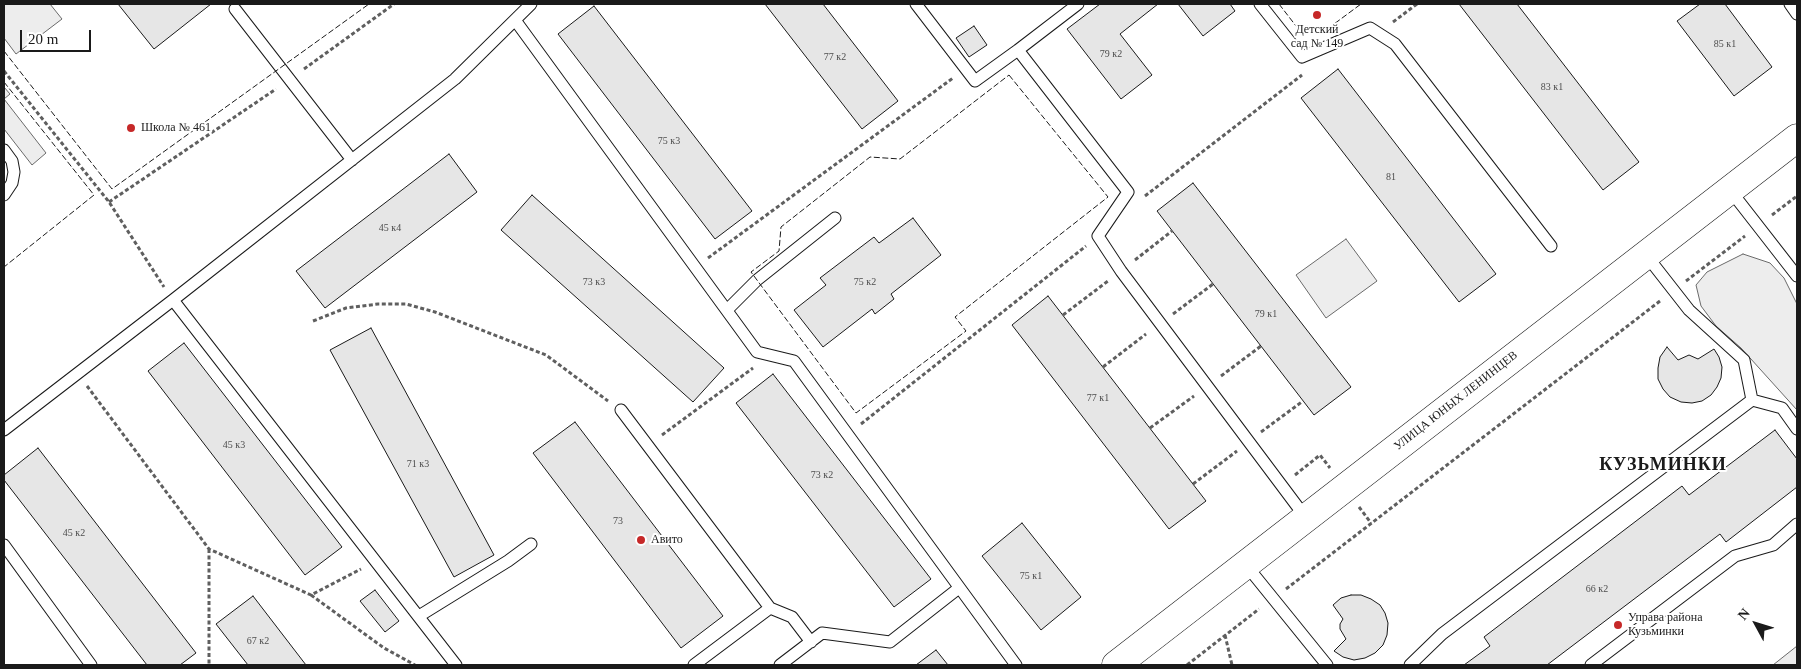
<!DOCTYPE html>
<meta charset="utf-8">
<style>
body{margin:0}
#map{position:relative;width:1801px;height:669px;overflow:hidden;background:#fff;font-family:"Times New Roman",serif}
canvas{display:block}
.frame{position:absolute;inset:0;border:5px solid #1a1a1a;pointer-events:none}
.north{position:absolute;left:1731px;top:599px;width:50px;height:50px;-webkit-text-stroke:4px #fff;paint-order:stroke;rotate:309deg;font-size:14px;font-weight:700;line-height:20px;text-align:center;color:#1a1a1a}
.north::after{content:'';display:block;margin:auto;width:18px;height:22px;background:#1a1a1a;clip-path:polygon(50% 0,100% 100%,50% 72%,0 100%)}
.scale{position:absolute;left:20px;top:30px;width:71px;height:22px;box-sizing:border-box;border:2px solid #1a1a1a;border-top:0;padding-left:6px;font-size:15px;line-height:18px;white-space:nowrap;color:#1a1a1a;-webkit-text-stroke:4px #fff;paint-order:stroke}
</style>
<div id="map">
<canvas width="1801" height="669"></canvas>
<div class="frame"></div>
<div class="north">N</div>
<div class="scale">20 m</div>
</div>
<script>
const context = document.querySelector('canvas').getContext('2d');
context.lineJoin = 'round';
function fillPath(path, color) {
  context.fillStyle = color;
  context.fill(path, 'evenodd');
}
function shape(rows) {
  const path = new Path2D();
  for (const r of rows) {
    path.moveTo(r[0], r[1]);
    for (let i = 2; i < r.length; i += 2) path.lineTo(r[i], r[i + 1]);
  }
  return path;
}
function stroke(path, color, width, dash) {
  context.strokeStyle = color;
  context.lineWidth = width;
  context.lineCap = dash ? 'butt' : 'round';
  context.setLineDash(dash || []);
  context.stroke(path);
}
function label(font, color, halo, rows, align = 'center') {
  context.font = font + ' "Times New Roman",serif';
  context.lineWidth = 4;
  context.setLineDash([]);
  context.textBaseline = 'middle';
  context.strokeStyle = halo;
  context.fillStyle = color;
  for (const [text, x, y, turn = 0] of rows) {
    context.save();
    context.translate(x, y);
    context.rotate((+turn || 0) * Math.PI / 180);
    context.textAlign = isNaN(turn) ? turn : align;
    if (halo) context.strokeText(text, 0, 0);
    context.fillText(text, 0, 0);
    context.restore();
  }
}
const built = shape([
 [4,4,50,4,62,19,16,54,4,38,4,4],
 [4,87,10,94,4,99,46,153,32,165,4,129,4,87],
 [1346,239,1377,281,1326,318,1296,275,1346,239],
 [1743,254,1770,263,1784,278,1797,304,1797,410,1741,348,1716,326,1701,306,1696,285,1707,272,1743,254],
 [1797,646,1797,665,1773,665,1797,646]
]);
fillPath(built, '#ededed');
stroke(built, '#6a6a6a', 1);
const building = shape([
 [118,4,211,4,154,49,118,4],
 [765,4,823,4,898,101,862,129,765,4],
 [1100,4,1158,4,1120,34,1152,75,1121,99,1067,29,1100,4],
 [1178,4,1230,4,1235,11,1203,36,1178,4],
 [1459,4,1517,4,1639,162,1603,190,1459,4],
 [1700,4,1725,4,1772,67,1734,96,1677,21,1700,4],
 [594,6,752,211,715,239,558,34,594,6],
 [974,26,987,45,969,57,956,38,974,26],
 [1338,69,1496,274,1459,302,1301,98,1338,69],
 [449,154,477,192,325,308,296,271,449,154],
 [1193,183,1351,387,1314,415,1157,211,1193,183],
 [532,195,724,368,693,402,501,230,532,195],
 [913,218,941,255,891,294,894,299,875,314,872,309,823,347,794,310,826,285,820,278,874,237,879,243,913,218],
 [1048,296,1206,501,1169,529,1012,325,1048,296],
 [371,328,494,555,454,577,330,350,371,328],
 [184,343,342,547,305,575,148,371,184,343],
 [1667,347,1678,360,1689,355,1698,359,1714,349,1719,357,1722,367,1721,378,1717,387,1711,395,1702,401,1692,403,1681,402,1670,397,1663,389,1658,379,1658,368,1660,357,1667,347],
 [773,374,931,579,894,607,736,403,773,374],
 [575,422,723,616,681,648,533,453,575,422],
 [1775,430,1797,459,1797,487,1726,542,1720,534,1547,665,1464,665,1490,646,1484,637,1682,486,1689,495,1775,430],
 [38,448,196,653,180,665,147,665,4,480,4,475,38,448],
 [1022,523,1081,597,1041,630,982,556,1022,523],
 [375,590,399,621,385,632,360,601,375,590],
 [1351,595,1361,595,1371,599,1380,605,1385,613,1388,623,1387,635,1383,645,1375,653,1365,658,1354,660,1343,657,1334,651,1346,639,1340,629,1340,624,1343,619,1333,605,1341,598,1351,595],
 [253,596,306,665,248,665,216,624,253,596],
 [936,650,948,665,916,665,936,650]
]);
fillPath(building, '#e6e6e6');
stroke(building, '#1a1a1a', 1);
const lane = shape([
 [916,4,975,81,1018,50],
 [1078,4,1018,50,1128,192,1098,236,1121,271,1306,518],
 [1260,4,1302,57,1370,28,1395,44,1551,246],
 [1790,4,1797,14],
 [235,9,352,160],
 [515,20,757,352,794,361,1016,665],
 [4,150,12,161,14,172,12,183,4,195],
 [1730,190,1797,276],
 [1646,255,1689,310,1744,360,1752,400],
 [173,300,456,665],
 [727,310,757,280,835,218],
 [621,410,770,608,792,617,811,642],
 [4,430,173,300,455,79,531,4],
 [4,545,91,665],
 [1246,565,1327,665],
 [419,616,508,561,531,544],
 [694,665,770,608],
 [780,665,822,633,890,642,959,588],
 [1410,665,1442,634,1752,400,1782,408,1797,429],
 [1591,665,1735,556,1773,545,1797,524]
]);
const secondary = shape([
 [1116,665,1797,138]
]);
stroke(lane, '#1a1a1a', 13);
stroke(secondary, '#1a1a1a', 29);
stroke(shape([
 [1393,22,1417,4],
 [304,69,394,4],
 [4,71,109,202,164,287],
 [1145,196,1302,75],
 [109,202,276,89],
 [1772,215,1797,196],
 [708,258,953,78],
 [1135,260,1172,231],
 [1686,281,1745,236],
 [1173,314,1213,284],
 [1063,315,1108,281],
 [313,321,346,308,378,304,406,304,435,312,546,355,608,401],
 [1103,367,1146,334],
 [1221,376,1261,346],
 [87,386,209,549,311,595,361,569],
 [861,424,1086,246],
 [1150,428,1194,396],
 [1261,432,1303,401],
 [662,435,753,368],
 [1295,475,1320,455,1330,468],
 [1193,484,1237,451],
 [1359,507,1371,523],
 [209,549,209,665],
 [1286,589,1660,301],
 [311,595,384,648,415,665],
 [1225,635,1232,665],
 [1187,665,1259,609]
]), '#5f5f5f', 3, [4, 2.5]);
stroke(lane, '#fff', 11);
stroke(secondary, '#fff', 28);
stroke(shape([
 [1279,4,1296,26,1330,27,1361,4],
 [4,51,112,189,369,4],
 [1009,75,1108,197,955,317,966,331,856,413,751,272,779,251,781,227,870,157,900,159,1009,75],
 [4,82,94,195,4,267]
]), '#1a1a1a', 1, [6, 2.5]);
for (const [x, y, r, color] of [
 [1317,15,5,"#c62828"],
 [131,128,5,"#c62828"],
 [641,540,5,"#c62828"],
 [1618,625,5,"#c62828"]
]) {
  const dot = new Path2D();
  dot.arc(x, y, r, 0, 2 * Math.PI);
  context.fillStyle = color;
  context.fill(dot);
  stroke(dot, '#fff', 2);
}
label('10px', '#4d4d4d', null, [
 ["85 к1",1725,44],
 ["79 к2",1111,54],
 ["77 к2",835,57],
 ["83 к1",1552,87],
 ["75 к3",669,141],
 ["81",1391,177],
 ["45 к4",390,228],
 ["73 к3",594,282],
 ["75 к2",865,282],
 ["79 к1",1266,314],
 ["77 к1",1098,398],
 ["45 к3",234,445],
 ["71 к3",418,464],
 ["73 к2",822,475],
 ["73",618,521],
 ["45 к2",74,533],
 ["75 к1",1031,576],
 ["66 к2",1597,589],
 ["67 к2",258,641]
]);
label('12px', '#1a1a1a', '#fff', [
 ["Детский",1317,30,"center"],
 ["сад № 149",1317,44,"center"],
 ["Школа № 461",141,128],
 ["Авито",651,540],
 ["Управа района",1628,618],
 ["Кузьминки",1628,632]
], 'left');
label('12px', '#1a1a1a', '#fff', [
 ["УЛИЦА ЮНЫХ ЛЕНИНЦЕВ",1456,401,-38]
]);
context.letterSpacing = '1px';
label('bold 18px', '#1a1a1a', '#fff', [
 ["КУЗЬМИНКИ",1663,465]
]);
context.letterSpacing = '0px';
</script>
